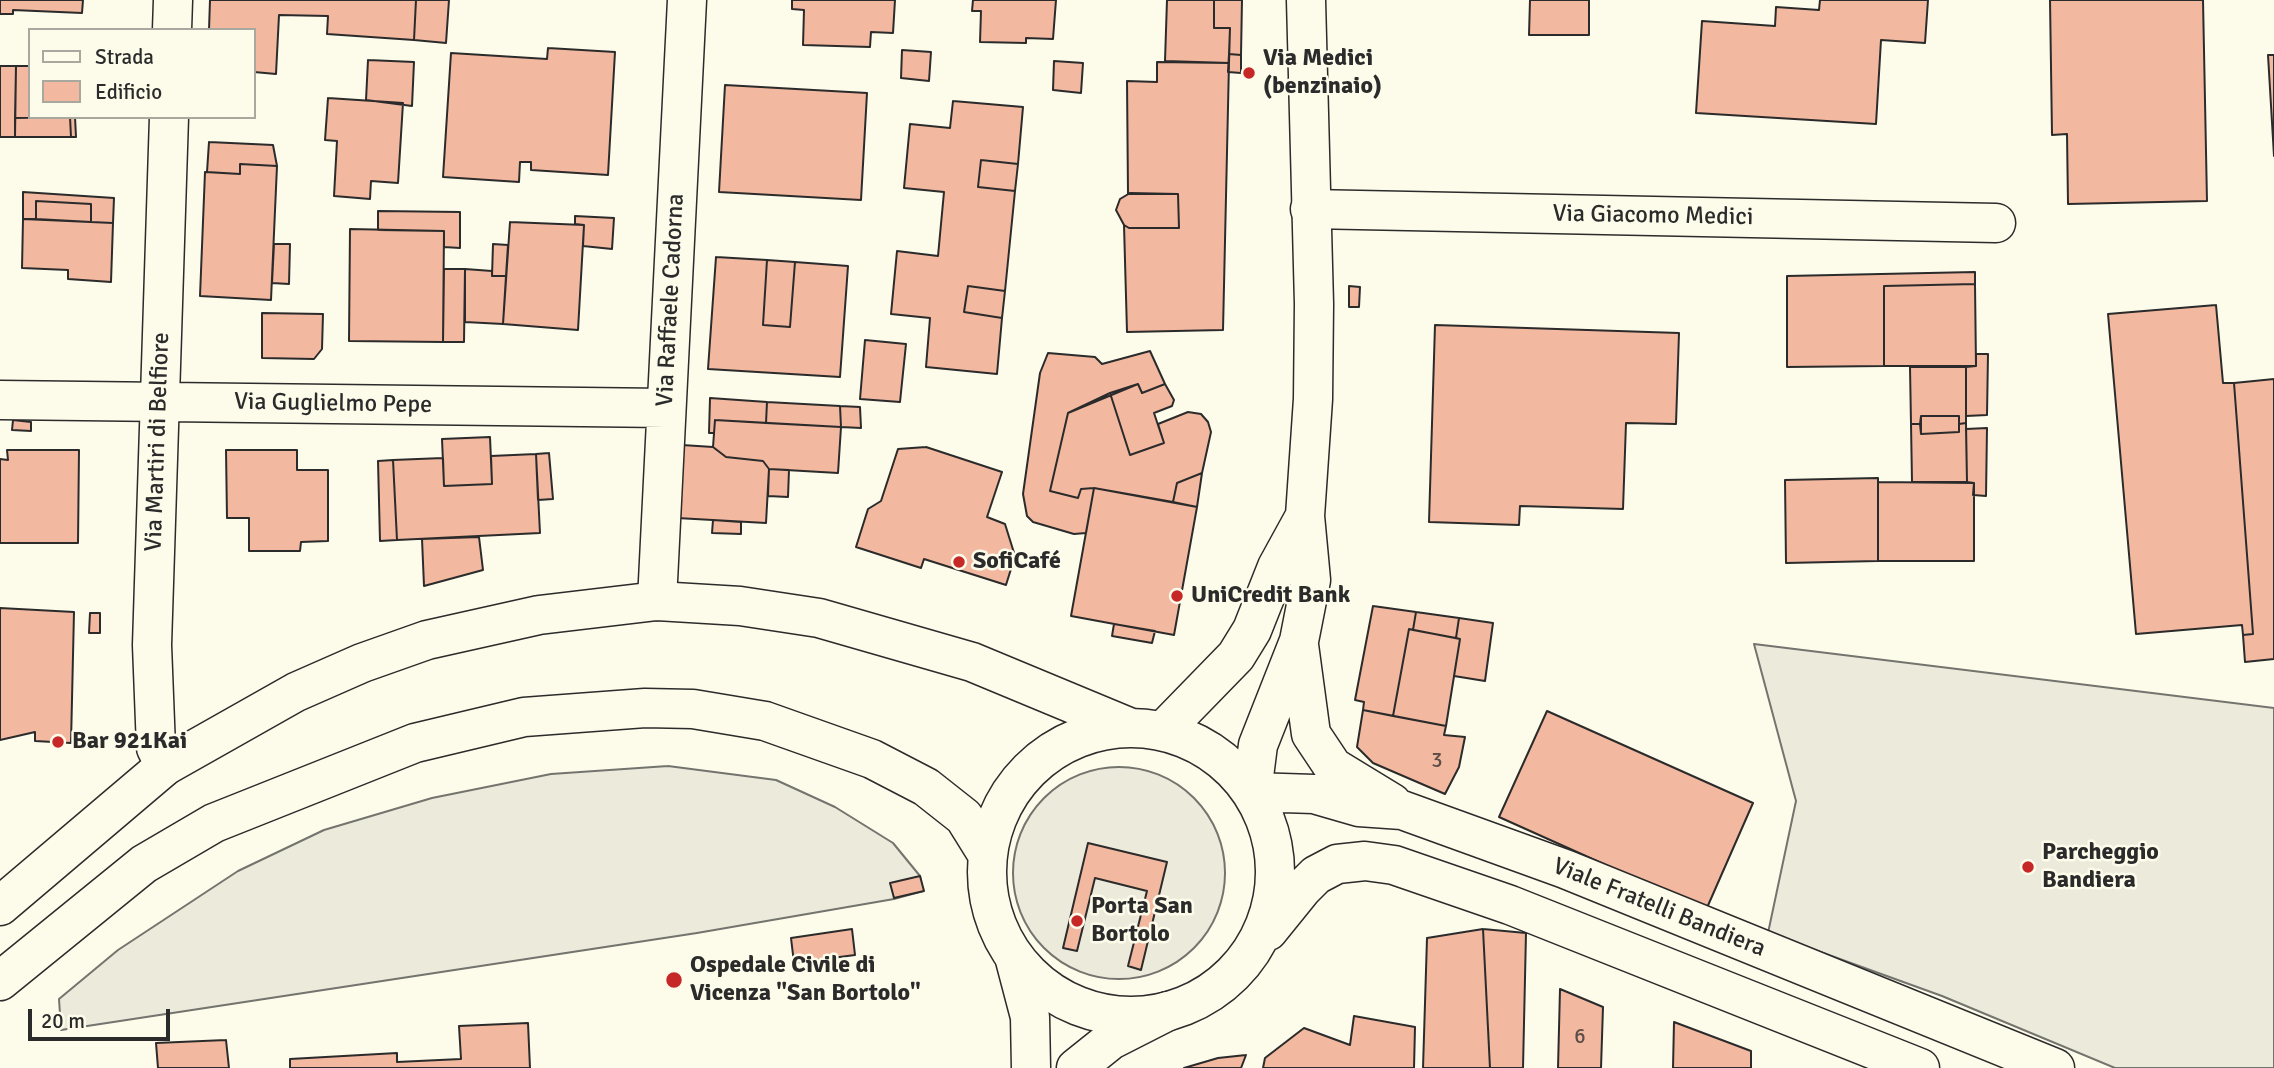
<!DOCTYPE html>
<meta charset="utf-8">
<style>
body{margin:0}
#map{position:relative;width:2274px;height:1068px;overflow:hidden;background:#fdfbea;font-family:Signika,sans-serif}
canvas{display:block}
.legend{position:absolute;left:28px;top:28px;width:228px;height:91px;box-sizing:border-box;background:#fdfbea;border:2px solid #a9a89e;margin:0;padding:9px 12px;list-style:none;font-size:21px;color:#2b2b2b}
.legend li{display:flex;align-items:center;gap:14px;height:35px}
.legend b{width:35px;border:2px solid #a9a89e}
.scale{position:absolute;left:28px;top:1009px;width:142px;height:32px;box-sizing:border-box;border:4px solid #2b2b2b;border-top:0;padding-left:9px;font-size:21px;line-height:24px;white-space:nowrap;color:#2b2b2b;-webkit-text-stroke:5px #fdfbea;paint-order:stroke}
</style>
<div id="map">
<canvas width="2274" height="1068"></canvas>
<ul class="legend">
<li><b style="height:9px;background:#fdfbea"></b>Strada</li>
<li><b style="height:19px;background:#f2b8a0"></b>Edificio</li>
</ul>
<div class="scale">20 m</div>
</div>
<script>
const context = document.querySelector('canvas').getContext('2d');
context.lineJoin = 'round';
function fillPath(path, color) {
  context.fillStyle = color;
  context.fill(path, 'evenodd');
}
function shape(rows) {
  const path = new Path2D();
  for (const r of rows) {
    if (r.length === 3) {
      path.moveTo(r[0] + r[2], r[1]);
      path.arc(r[0], r[1], r[2], 0, 2 * Math.PI);
      continue;
    }
    path.moveTo(r[0], r[1]);
    for (let i = 2; i < r.length; i += 2) path.lineTo(r[i], r[i + 1]);
  }
  return path;
}
function stroke(path, color, width, dash) {
  context.strokeStyle = color;
  context.lineWidth = width;
  context.lineCap = dash ? 'butt' : 'round';
  context.setLineDash(dash || []);
  context.stroke(path);
}
function label(font, color, halo, rows, align = 'center') {
  context.font = font + ' Signika,sans-serif';
  context.lineWidth = 5;
  context.setLineDash([]);
  context.textBaseline = 'middle';
  context.strokeStyle = halo;
  context.fillStyle = color;
  for (const [text, x, y, turn = 0] of rows) {
    context.save();
    context.translate(x, y);
    context.rotate((+turn || 0) * Math.PI / 180);
    context.textAlign = isNaN(turn) ? turn : align;
    if (halo) context.strokeText(text, 0, 0);
    context.fillText(text, 0, 0);
    context.restore();
  }
}
const green = shape([
 [1119,873,106]
]);
fillPath(green, '#ecebdb');
stroke(green, '#74746e', 2);
const parking = shape([
 [1754,644,2274,708,2274,1068,2115,1068,1942,996,1768,933,1796,801,1754,644],
 [668,766,776,780,835,807,893,843,920,876,923,891,894,899,697,933,61,1030,59,999,118,950,238,871,324,830,432,798,551,774,668,766]
]);
fillPath(parking, '#eceadb');
stroke(parking, '#74746e', 2);
const building = shape([
 [0,0,83,0,82,13,13,10,13,14,0,14,0,0],
 [210,0,416,0,414,40,327,34,328,16,279,15,276,74,254,72,254,30,209,30,210,0],
 [416,0,449,0,446,43,414,40,416,0],
 [792,0,895,0,893,33,871,32,870,47,803,45,804,10,792,9,792,0],
 [973,0,1056,0,1053,39,1026,38,1026,43,980,42,981,11,972,11,973,0],
 [1167,0,1214,0,1214,28,1230,28,1229,63,1165,61,1167,0],
 [1214,0,1242,0,1241,55,1229,54,1230,28,1214,28,1214,0],
 [1530,0,1589,0,1589,35,1529,35,1530,0],
 [1820,0,1928,0,1925,43,1881,40,1876,124,1696,113,1702,21,1775,26,1776,7,1819,10,1820,0],
 [2050,0,2203,0,2207,201,2068,204,2067,134,2052,135,2050,0],
 [548,48,615,52,608,175,531,170,531,162,520,162,519,182,443,177,451,53,547,59,548,48],
 [902,50,931,52,929,81,901,78,902,50],
 [1229,54,1241,55,1241,73,1228,72,1229,54],
 [2268,55,2274,55,2274,156,2268,55],
 [368,60,414,62,412,106,366,100,368,60],
 [1054,61,1083,63,1081,93,1053,90,1054,61],
 [1157,62,1229,63,1223,330,1127,332,1124,225,1129,228,1179,228,1178,194,1128,194,1127,81,1157,82,1157,62],
 [0,66,16,66,15,137,0,137,0,66],
 [16,66,30,66,30,117,75,117,76,137,71,137,70,117,15,118,16,66],
 [725,85,867,93,861,200,719,192,725,85],
 [328,98,403,103,398,183,371,181,370,199,334,196,337,141,325,140,328,98],
 [953,101,1023,107,1018,164,981,160,978,187,1015,191,1005,291,968,286,964,312,1002,318,997,374,926,367,930,318,891,314,897,251,938,256,944,192,904,188,910,124,950,128,953,101],
 [70,117,71,137,15,137,15,118,70,117],
 [209,142,273,145,277,166,240,164,240,174,207,172,209,142],
 [981,160,1018,164,1015,191,978,187,981,160],
 [240,164,277,166,271,300,200,296,205,172,240,174,240,164],
 [23,192,114,198,113,223,91,222,91,204,36,201,36,219,23,219,23,192],
 [1130,193,1178,194,1179,228,1129,228,1124,225,1116,210,1120,199,1130,193],
 [36,201,91,204,91,222,36,219,36,201],
 [378,211,460,212,460,248,444,247,444,231,378,230,378,211],
 [575,216,614,218,612,249,583,246,584,225,575,224,575,216],
 [23,219,113,223,111,282,68,279,68,270,22,268,23,219],
 [510,222,584,225,578,330,503,324,510,222],
 [350,229,444,231,443,342,349,341,350,229],
 [274,244,290,244,289,284,272,283,274,244],
 [493,244,508,245,506,276,492,276,493,244],
 [716,257,767,260,763,325,790,327,795,262,848,266,840,377,708,369,716,257],
 [767,260,795,262,790,327,763,325,767,260],
 [444,269,465,269,464,342,443,342,444,269],
 [465,269,492,271,492,276,506,276,503,324,465,322,465,269],
 [1975,272,1975,284,1884,286,1884,366,1787,367,1787,276,1975,272],
 [1975,284,1976,366,1884,366,1884,286,1975,284],
 [968,286,1005,291,1002,318,964,312,968,286],
 [1349,286,1360,287,1359,307,1349,307,1349,286],
 [2216,305,2223,383,2234,383,2253,634,2243,635,2242,625,2136,634,2108,314,2216,305],
 [262,313,323,314,322,349,314,359,262,358,262,313],
 [1435,325,1679,333,1676,424,1626,423,1623,509,1520,506,1519,525,1429,522,1435,325],
 [865,340,906,344,900,402,860,399,865,340],
 [1150,351,1165,384,1142,393,1138,384,1068,413,1050,491,1078,498,1081,489,1094,488,1086,533,1074,534,1033,522,1027,516,1023,494,1040,373,1048,353,1095,357,1102,364,1150,351],
 [1976,354,1988,354,1987,415,1966,416,1966,367,1976,366,1976,354],
 [1910,367,1966,367,1966,423,1959,424,1959,416,1921,416,1920,424,1911,424,1910,367],
 [2274,379,2274,659,2245,662,2243,635,2253,634,2234,383,2274,379],
 [1138,384,1142,393,1165,384,1174,400,1172,406,1154,413,1164,443,1130,455,1110,393,1138,384],
 [1110,393,1130,455,1164,443,1158,424,1188,412,1201,414,1208,422,1211,432,1202,473,1177,483,1173,502,1094,488,1081,489,1078,498,1050,491,1068,413,1110,393],
 [710,398,767,402,766,423,715,420,714,433,709,433,710,398],
 [767,402,840,406,841,427,766,423,767,402],
 [840,406,860,407,861,428,841,427,840,406],
 [1921,416,1959,416,1959,432,1921,434,1921,416],
 [13,420,31,422,31,431,12,430,13,420],
 [715,420,841,427,838,473,769,469,763,461,726,457,713,447,715,420],
 [1966,423,1967,482,1912,482,1911,424,1920,424,1921,434,1959,432,1959,424,1966,423],
 [1987,428,1986,496,1973,495,1974,483,1967,482,1966,429,1987,428],
 [490,437,492,484,444,486,442,439,490,437],
 [682,445,713,447,726,457,763,461,769,469,766,523,677,518,682,445],
 [926,447,1002,472,987,517,1005,524,1015,556,1006,585,924,559,921,568,856,547,868,509,881,501,898,449,926,447],
 [7,450,79,450,78,543,0,543,0,459,8,460,7,450],
 [226,450,297,450,297,470,328,470,328,541,301,542,300,551,249,551,249,518,227,518,226,450],
 [549,453,553,499,538,500,536,454,549,453],
 [536,454,540,533,397,540,393,460,443,458,444,486,492,484,491,456,536,454],
 [393,460,397,540,380,541,378,461,393,460],
 [769,469,789,470,788,497,768,496,769,469],
 [1202,473,1197,507,1173,502,1177,483,1202,473],
 [1878,478,1878,561,1786,563,1785,480,1878,478],
 [1878,482,1974,483,1974,561,1878,561,1878,482],
 [1094,488,1197,507,1174,635,1071,616,1094,488],
 [713,520,741,522,741,534,712,533,713,520],
 [479,537,483,570,424,586,422,539,479,537],
 [1373,606,1416,612,1413,630,1409,629,1393,716,1363,710,1364,702,1355,700,1373,606],
 [0,608,74,612,71,743,35,741,35,732,0,740,0,608],
 [1416,612,1459,618,1456,638,1413,630,1416,612],
 [90,613,100,613,100,633,89,633,90,613],
 [1459,618,1493,623,1485,681,1454,676,1460,639,1456,638,1459,618],
 [1114,624,1155,631,1152,643,1112,636,1114,624],
 [1409,629,1460,639,1446,726,1393,716,1409,629],
 [1363,710,1446,726,1444,735,1465,737,1459,767,1445,794,1373,763,1357,747,1363,710],
 [1547,711,1753,803,1706,910,1499,817,1547,711],
 [1088,843,1167,862,1141,970,1128,966,1147,891,1095,878,1077,951,1063,948,1088,843],
 [920,876,924,891,894,898,890,883,920,876],
 [852,929,855,955,794,963,791,938,852,929],
 [1483,929,1526,933,1523,1068,1490,1068,1483,929],
 [1483,929,1490,1068,1423,1068,1427,938,1483,929],
 [1560,989,1603,1007,1601,1068,1558,1068,1560,989],
 [1354,1016,1415,1027,1414,1068,1263,1068,1265,1058,1304,1028,1350,1045,1354,1016],
 [1674,1022,1751,1051,1751,1068,1673,1068,1674,1022],
 [528,1023,530,1068,290,1068,290,1059,397,1053,397,1062,461,1059,459,1026,528,1023],
 [226,1040,229,1068,158,1068,156,1043,226,1040],
 [1246,1055,1241,1068,1184,1068,1218,1058,1246,1055]
]);
fillPath(building, '#f2b8a0');
stroke(building, '#2b2b2b', 2);
const minor = shape([
 [172,30,173,0],
 [1310,209,1996,223],
 [0,400,665,408],
 [657,601,687,0],
 [165,766,156,748,152,645,169,117],
 [1015,960,1030,1017,1031,1068],
 [1076,1068,1111,1040,1168,1011]
]);
const major = shape([
 [1299,645,1311,734,1333,767,1392,803],
 [1131,872,144],
 [1163,731,1236,656,1252,630,1277,567,1305,516],
 [1252,792,1314,794,1359,807,1402,810,1565,869,2055,1068],
 [1252,792,1258,745,1299,641,1311,580,1305,516,1313,399,1314,304,1306,0],
 [0,906,165,766,296,692,362,663,427,640,539,615,657,601,740,606,819,618,972,662,1131,728],
 [1268,931,1302,889,1316,875,1337,864,1365,861,1394,865,1510,905,1920,1068],
 [0,981,144,864,214,823,415,743,524,717,645,708,693,709,765,721,872,759,926,787,964,817,987,854]
]);
stroke(minor, '#2b2b2b', 41);
stroke(major, '#2b2b2b', 41);
stroke(minor, '#fdfbea', 38);
stroke(major, '#fdfbea', 38);
for (const [x, y, r, color] of [
 [1249,73,7,"#c62828"],
 [959,562,7,"#c62828"],
 [1177,596,7,"#c62828"],
 [58,742,7,"#c62828"],
 [2028,867,7,"#c62828"],
 [1077,921,7,"#c62828"],
 [674,980,9,"#c62828"]
]) {
  const dot = new Path2D();
  dot.arc(x, y, r, 0, 2 * Math.PI);
  context.fillStyle = color;
  context.fill(dot);
  stroke(dot, '#fdfbea', 2.5);
}
label('21px', '#5d4e48', null, [
 ["3",1437,761],
 ["6",1580,1037]
]);
label('bold 24px', '#2b2b2b', '#fdfbea', [
 ["Via Medici",1263,59],
 ["(benzinaio)",1263,87],
 ["SofiCafé",973,562],
 ["UniCredit Bank",1191,596],
 ["Bar 921Kai",72,742],
 ["Parcheggio",2042,853],
 ["Bandiera",2042,881],
 ["Porta San",1091,907],
 ["Bortolo",1091,935],
 ["Ospedale Civile di",690,966],
 ["Vicenza \"San Bortolo\"",690,994]
], 'left');
label('24px', '#2b2b2b', '#fdfbea', [
 ["Via Giacomo Medici",1653,216,1],
 ["Via Raffaele Cadorna",671,300,-87],
 ["Via Guglielmo Pepe",333,404,1],
 ["Via Martiri di Belfiore",158,442,-88],
 ["Viale Fratelli Bandiera",1659,908,22]
]);
</script>
